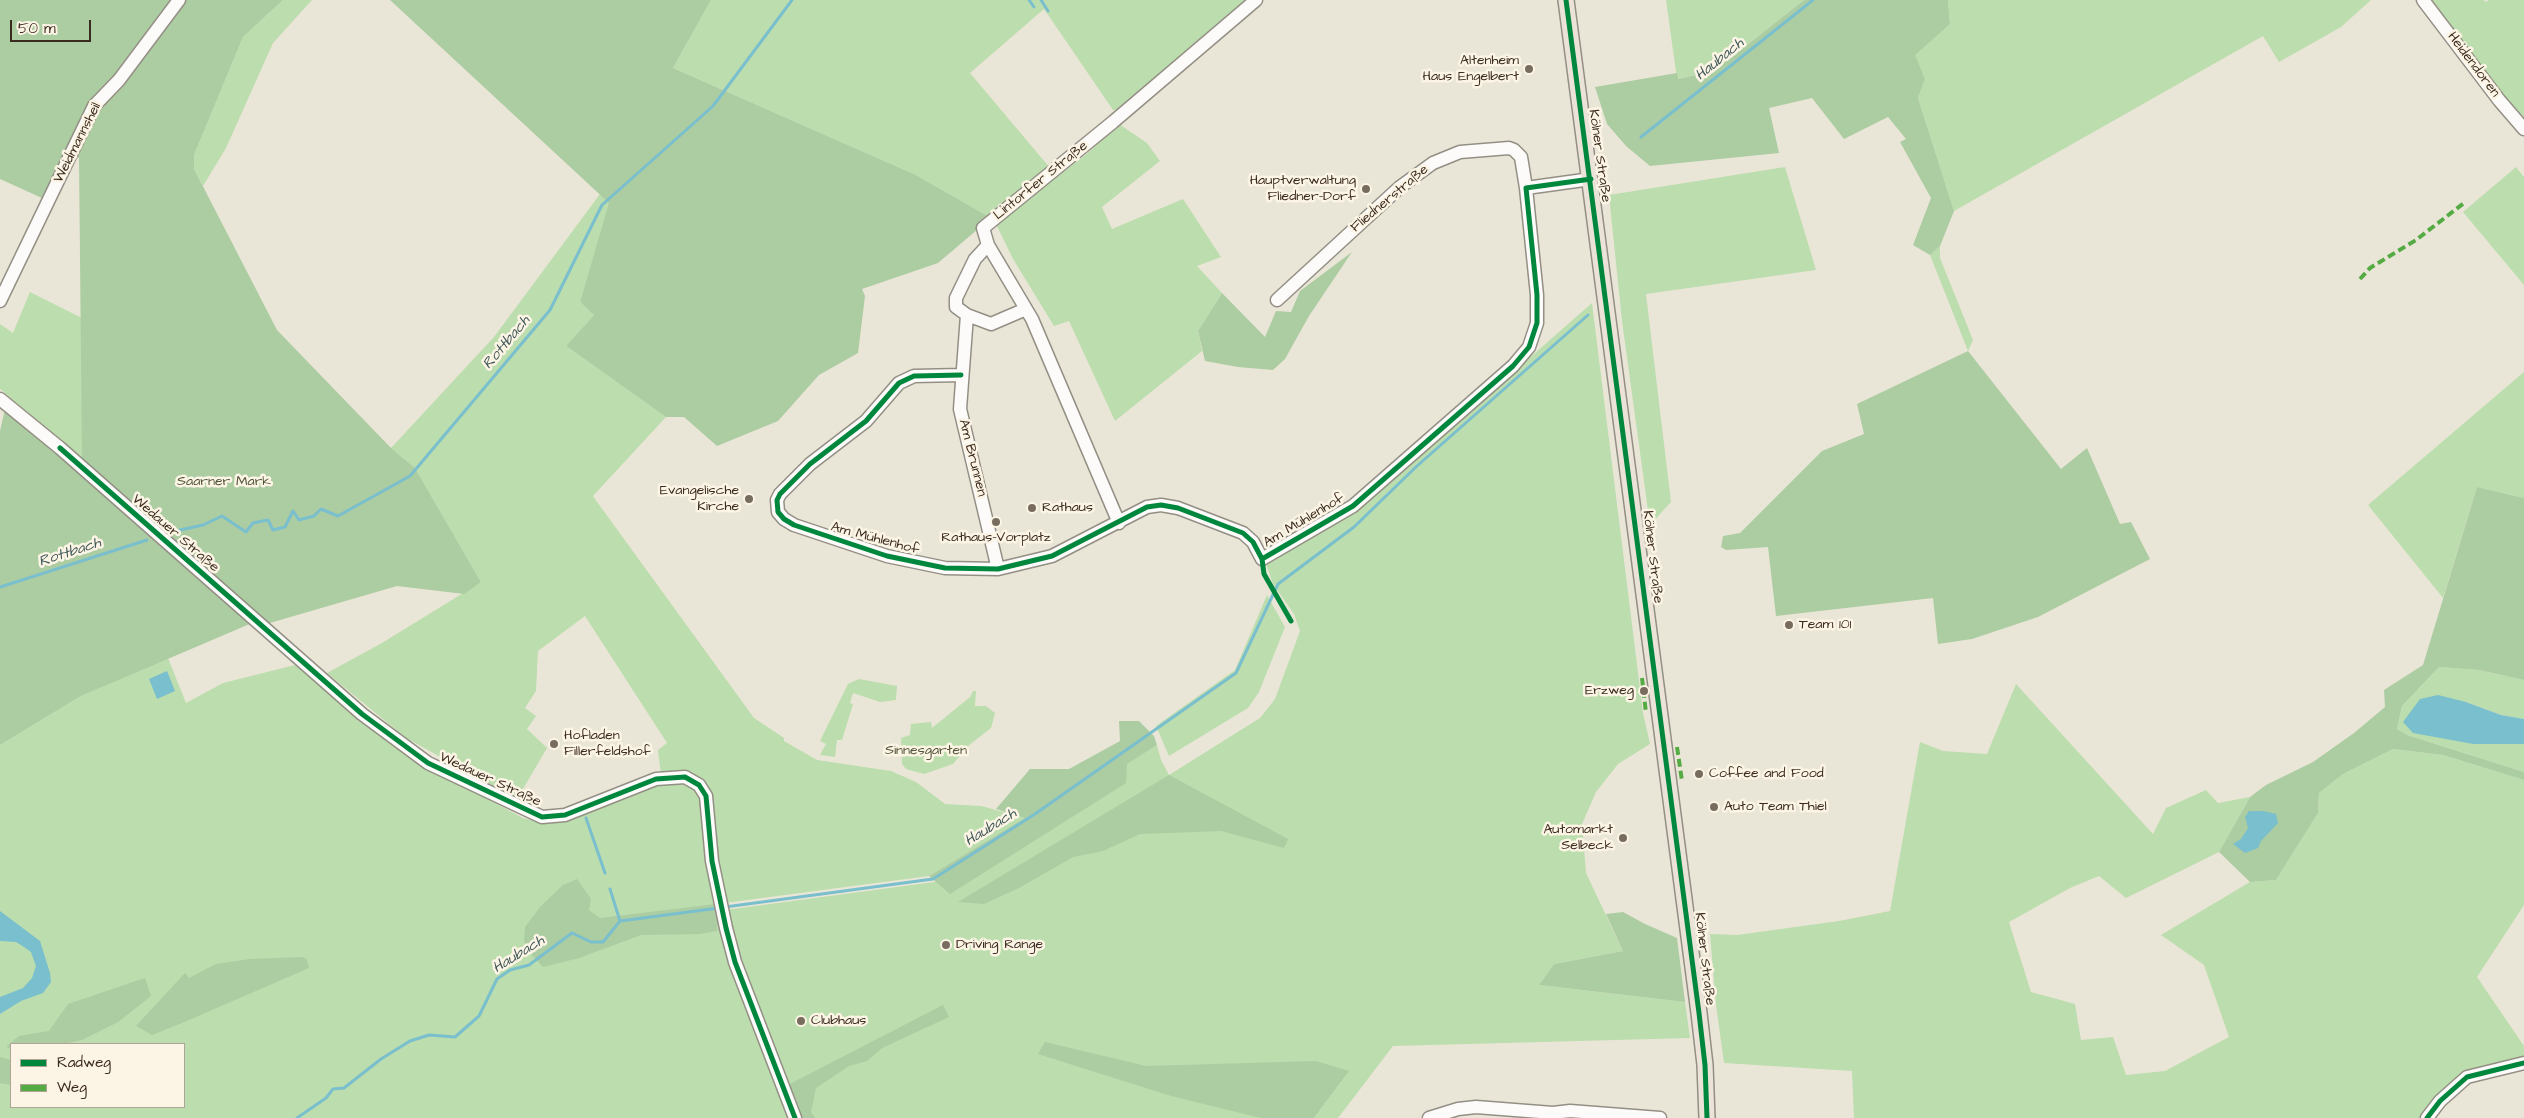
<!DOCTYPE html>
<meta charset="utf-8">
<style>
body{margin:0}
#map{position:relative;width:2524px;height:1118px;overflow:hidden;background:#eae6d7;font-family:"Architects Daughter",sans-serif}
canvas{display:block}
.legend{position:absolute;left:10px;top:1043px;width:175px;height:65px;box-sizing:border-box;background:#fcf5e5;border:1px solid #afa495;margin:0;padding:6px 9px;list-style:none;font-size:15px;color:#3b2a1e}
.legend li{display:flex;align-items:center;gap:10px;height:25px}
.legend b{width:25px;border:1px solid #afa495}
.scale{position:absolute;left:10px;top:20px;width:81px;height:22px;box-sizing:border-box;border:2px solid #3b2a1e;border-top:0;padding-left:6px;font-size:15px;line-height:18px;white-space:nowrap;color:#3b2a1e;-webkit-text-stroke:4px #fcf5e5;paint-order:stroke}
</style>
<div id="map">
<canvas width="2524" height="1118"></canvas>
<ul class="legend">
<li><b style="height:6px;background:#00873e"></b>Radweg</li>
<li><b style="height:6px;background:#55ab43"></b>Weg</li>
</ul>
<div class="scale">50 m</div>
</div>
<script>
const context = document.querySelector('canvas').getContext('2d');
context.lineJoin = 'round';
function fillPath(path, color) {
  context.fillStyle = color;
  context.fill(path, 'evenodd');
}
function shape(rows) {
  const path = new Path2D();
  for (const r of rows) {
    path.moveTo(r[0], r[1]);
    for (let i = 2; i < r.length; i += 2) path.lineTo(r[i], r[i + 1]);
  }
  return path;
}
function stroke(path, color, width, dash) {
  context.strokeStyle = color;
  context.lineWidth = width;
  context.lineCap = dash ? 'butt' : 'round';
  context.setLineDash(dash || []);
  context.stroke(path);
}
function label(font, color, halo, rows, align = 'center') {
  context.font = font + ' "Architects Daughter",sans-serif';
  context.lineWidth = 5;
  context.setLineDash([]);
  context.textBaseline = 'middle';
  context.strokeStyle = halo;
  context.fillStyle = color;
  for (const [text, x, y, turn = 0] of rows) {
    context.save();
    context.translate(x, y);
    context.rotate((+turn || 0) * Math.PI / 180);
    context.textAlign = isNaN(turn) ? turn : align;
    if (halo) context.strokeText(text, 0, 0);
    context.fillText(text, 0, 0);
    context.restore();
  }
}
fillPath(shape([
 [283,0,312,0,273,43,226,148,203,186,194,169,194,155,243,37],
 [711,0,1248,0,1122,110,1113,110,1044,9,970,73,1050,168,991,218,916,175,673,68],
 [1666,0,1804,0,1714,71,1677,79],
 [1948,0,2371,0,2341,27,2279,62,2263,36,1954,211,1918,98,1925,79,1914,55,1950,24],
 [2417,0,2484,0,2486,2,2489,0,2524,0,2524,136,2497,105],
 [1119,124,1147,143,1160,161,1102,207,1112,229,1183,199,1221,257,1197,266,1222,293,1198,331,1202,351,1115,421,1069,321,1054,326,1013,259,996,224,1089,152],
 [1785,167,1816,270,1646,294,1671,502,1650,525,1622,321,1609,195],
 [2516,167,2524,177,2524,285,2463,212],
 [600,194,610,203,580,302,594,315,566,346,666,417,593,496,595,499,754,718,784,738,784,741,817,760,891,771,916,782,945,804,981,806,1026,818,929,876,717,904,718,911,934,882,1157,745,1161,760,1169,775,1260,718,1275,699,1300,631,1294,614,1273,584,1266,564,1364,503,1592,303,1643,713,1650,744,1618,764,1596,792,1582,824,1586,873,1623,951,1554,964,1539,985,1685,1002,1690,1038,1393,1046,1338,1118,1314,1118,1349,1071,1311,1118,0,1118,0,745,81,696,168,658,186,703,223,683,295,665,396,745,430,768,523,818,547,824,567,821,662,783,658,750,667,743,585,616,538,651,536,691,525,708,536,716,527,729,547,748,517,799,406,738,327,673,382,643,481,582,415,468,391,448,494,337],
 [11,1044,184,1044,184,1107,11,1107],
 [1940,246,1940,258,1973,340,1968,351,1930,255],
 [30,292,82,318,82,459,0,389,0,324,13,333],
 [2524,372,2524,498,2477,487,2443,598,2368,505],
 [1267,595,1285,627,1259,692,1248,708,1169,756,1156,726,1235,670],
 [2439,667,2479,670,2524,680,2524,719,2501,715,2466,702,2473,744,2524,744,2524,772,2407,735,2397,729,2402,706],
 [859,679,897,686,896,700,880,702,853,693,850,703,853,704,842,740,837,740,835,757,820,755,826,744,820,741,848,684],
 [2016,684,2153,834,2166,808,2206,790,2218,803,2250,797,2219,852,2126,898,2099,876,2070,888,2009,922,2031,992,2075,1004,2081,1040,2113,1037,2126,1075,2165,1071,2229,1037,2204,965,2161,935,2250,882,2276,880,2318,813,2319,793,2343,774,2393,749,2443,755,2524,780,2524,905,2477,977,2524,1046,2524,1066,2474,1080,2454,1093,2431,1118,1854,1118,1852,1071,1724,1063,1716,1005,1710,934,1737,935,1839,921,1890,911,1920,742,1943,751,1987,754],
 [973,691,976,691,975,706,986,706,995,713,991,728,968,746,953,764,924,774,906,769,902,764,901,738,910,735,911,724,931,722,932,728,970,697]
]), '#bcddad');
fillPath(shape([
 [0,0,283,0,243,37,194,155,194,169,277,330,391,448,415,468,481,582,464,594,397,586,256,627,252,623,81,696,0,745,0,431,5,409,76,468,82,459,79,158,64,152,42,198,0,179],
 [390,0,711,0,673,68,916,175,991,218,938,263,862,289,865,296,858,353,819,375,778,421,717,446,684,417,666,417,566,346,594,315,580,302,609,203],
 [1804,0,1948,0,1950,24,1915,55,1925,79,1918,98,1954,211,1940,246,1930,255,1913,245,1931,198,1900,142,1906,139,1888,117,1844,139,1812,98,1769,108,1779,153,1650,166,1626,146,1607,124,1595,87,1677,73,1678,79,1714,71],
 [1352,252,1309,316,1285,359,1273,370,1238,367,1205,361,1198,331,1222,293,1265,337,1276,311,1291,312,1300,291],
 [1968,351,2061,469,2087,448,2120,524,2131,522,2150,559,2038,617,1972,639,1938,644,1933,598,1776,616,1768,547,1726,550,1721,547,1723,536,1740,533,1822,451,1864,434,1857,404],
 [2477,487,2524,498,2524,680,2479,670,2439,667,2402,706,2397,729,2407,735,2524,772,2524,780,2443,755,2393,749,2343,774,2319,793,2318,813,2276,880,2250,882,2219,852,2250,797,2266,785,2313,762,2354,733,2385,707,2384,690,2423,665],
 [1119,721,1139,721,1154,736,1157,745,1127,764,1126,783,950,894,929,876,1025,818,996,809,1030,769,1069,769,1120,741],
 [1169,775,1288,839,1284,848,1221,831,1140,834,1103,851,1073,857,1019,888,984,904,958,902],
 [577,879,591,899,589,910,600,918,716,904,718,911,717,931,699,934,641,935,579,958,543,967,530,953,524,941,525,927,540,907,563,885],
 [1623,912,1645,924,1677,938,1685,1002,1539,985,1554,964,1623,951,1606,914],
 [303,957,307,960,309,968,182,1023,152,1035,136,1026,185,973,189,978,216,964,250,959],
 [145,978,151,996,118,1022,82,1040,63,1044,11,1044,11,1049,8,1048,7,1046,19,1036,49,1031,68,1004],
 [943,1005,949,1017,882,1048,867,1061,849,1066,816,1088,811,1112,815,1118,798,1118,786,1086],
 [1045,1042,1146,1066,1316,1061,1349,1071,1314,1118,1261,1118,1171,1096,1038,1054],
 [0,1057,11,1060,11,1085,0,1083]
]), '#accca2');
fillPath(shape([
 [167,671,175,691,157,699,149,679],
 [2438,695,2466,702,2501,715,2524,719,2524,744,2473,744,2413,733,2403,722,2420,699],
 [2249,811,2263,811,2276,814,2278,823,2261,841,2258,848,2245,853,2233,844,2241,839,2248,828,2245,817],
 [0,911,40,941,50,973,51,982,43,993,21,1001,0,1014,0,997,23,988,32,978,36,966,31,952,24,947,16,942,0,941]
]), '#7abfcd');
stroke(shape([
 [1029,0,1034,7],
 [1041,0,1048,11],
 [1641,137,1813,0],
 [171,532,203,525,222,516,246,532,253,523,268,520,273,530,285,527,293,511,299,520,314,516,321,509,338,516,410,476,550,310,602,205,713,106,792,0],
 [0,587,147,540],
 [586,818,605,873],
 [610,889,620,921],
 [725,907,933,879,1035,814,1236,673,1278,584,1354,527,1417,466,1588,315],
 [297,1118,326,1098,333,1089,344,1088,381,1059,410,1041,429,1035,455,1037,479,1016,497,979,510,970,529,965,572,933,591,942,603,942,620,921,719,908]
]), '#7abfcd', 3);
const minor = shape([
 [2423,0,2499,100,2524,129],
 [988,245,975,259,956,298,956,307,967,315,960,409,998,569],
 [1277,300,1400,187,1433,163,1460,152,1509,148,1514,150,1521,157,1526,188],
 [0,301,94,106,119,80,179,0],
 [967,315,991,324,1026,309],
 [961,375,914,376,899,383,866,421,810,464,780,494,777,500,778,512,784,519,794,525,887,556,945,568,998,569,1052,556,1147,507,1161,505,1178,508,1243,533,1253,542,1262,559,1353,506,1513,366,1529,347,1537,323,1537,295,1526,188,1591,179],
 [0,399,60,448,362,714,428,763,542,817,565,815,656,779,685,777,699,785,706,796,712,861,726,928,735,962,795,1118],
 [1119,523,1032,319,988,245,983,228,1113,122,1256,0],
 [1429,1118,1458,1109,1476,1107,1553,1113,1570,1111,1660,1118],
 [2427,1118,2440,1101,2467,1077,2524,1063]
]);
const major = shape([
 [1566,0,1699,1013,1705,1065,1707,1118]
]);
stroke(minor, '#948f85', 15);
stroke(major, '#948f85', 18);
stroke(minor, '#fcfbf9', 12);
stroke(major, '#ebe3d7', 15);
stroke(shape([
 [2360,279,2370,268,2416,240,2464,203],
 [1642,678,1646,713],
 [1677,747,1682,781]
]), '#55ab43', 4, [8, 4]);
stroke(shape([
 [1566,0,1699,1013,1705,1065,1707,1118],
 [961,375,914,376,899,383,866,421,810,464,780,494,777,500,778,512,784,519,794,525,887,556,945,568,998,569,1052,556,1147,507,1161,505,1178,508,1243,533,1253,542,1262,559,1264,574,1291,621],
 [60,448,362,714,428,763,542,817,565,815,656,779,685,777,699,785,706,796,712,861,726,928,735,962,795,1118],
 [1262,559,1353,506,1513,366,1529,347,1537,323,1537,295,1526,188,1591,179],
 [2427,1118,2440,1101,2467,1077,2524,1063]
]), '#00873e', 5);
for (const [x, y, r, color] of [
 [1529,69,5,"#786c5f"],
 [1366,189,5,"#786c5f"],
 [749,499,5,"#786c5f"],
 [1032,508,5,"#786c5f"],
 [996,522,5,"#786c5f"],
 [1789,625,5,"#786c5f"],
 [1644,691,5,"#786c5f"],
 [554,744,5,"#786c5f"],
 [1699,774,5,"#786c5f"],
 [1714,807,5,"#786c5f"],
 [1623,838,5,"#786c5f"],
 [946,945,5,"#786c5f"],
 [801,1021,5,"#786c5f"]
]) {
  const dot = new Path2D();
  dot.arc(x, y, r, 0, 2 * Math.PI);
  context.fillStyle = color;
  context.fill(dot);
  stroke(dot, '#fcf5e5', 2);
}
label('14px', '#3b2a1e', '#fcf5e5', [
 ["Altenheim",1519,61,"right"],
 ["Haus Engelbert",1519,77,"right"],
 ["Hauptverwaltung",1356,181,"right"],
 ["Fliedner-Dorf",1356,197,"right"],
 ["Evangelische",739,491,"right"],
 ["Kirche",739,507,"right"],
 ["Rathaus",1042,508],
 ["Rathaus-Vorplatz",996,538,"center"],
 ["Team 101",1799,625],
 ["Erzweg",1634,691,"right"],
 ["Hofladen",564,736],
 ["Fillerfeldshof",564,752],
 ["Coffee and Food",1709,774],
 ["Auto Team Thiel",1724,807],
 ["Automarkt",1613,830,"right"],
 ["Selbeck",1613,846,"right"],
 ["Driving Range",956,945],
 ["Clubhaus",811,1021]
], 'left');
label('14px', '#3b2a1e', '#fcf5e5', [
 ["Heidendoren",2473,65,53],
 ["Weidmannsheil",78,143,-63],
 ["Kölner Straße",1599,156,82],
 ["Lintorfer Straße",1041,181,-39],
 ["Fliednerstraße",1390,199,-40],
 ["Am Brunnen",972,458,76],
 ["Am Mühlenhof",1304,521,-31],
 ["Wedauer Straße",175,534,41],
 ["Am Mühlenhof",875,539,15],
 ["Kölner Straße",1652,557,83],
 ["Wedauer Straße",490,780,25],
 ["Kölner Straße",1704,959,83]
]);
label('14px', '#525539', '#fcf5e5', [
 ["Saarner Mark",224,482],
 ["Sinnesgarten",926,751]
]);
label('italic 15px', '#40585a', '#fcf5e5', [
 ["Haubach",1720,60,-39],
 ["Rottbach",507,343,-50],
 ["Rottbach",70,553,-18],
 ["Haubach",991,828,-32],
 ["Haubach",519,955,-32]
]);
</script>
